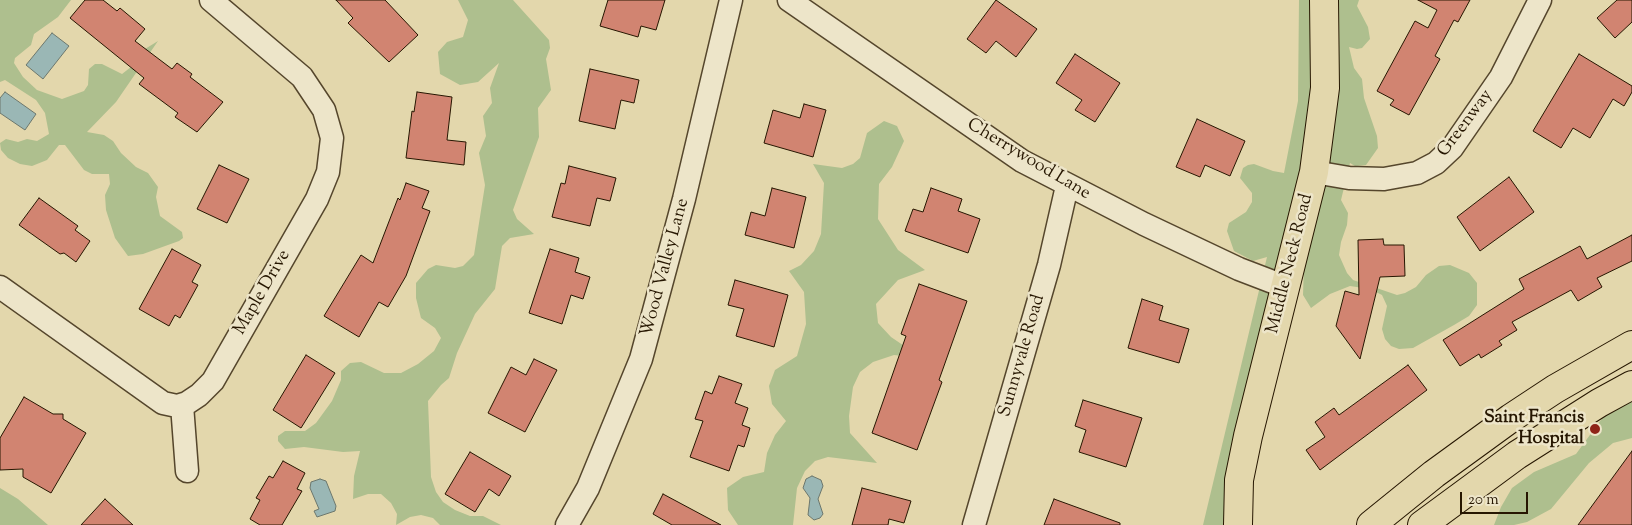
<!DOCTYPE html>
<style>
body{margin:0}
#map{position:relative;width:1632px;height:525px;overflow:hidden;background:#e3d7ac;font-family:"Sorts Mill Goudy",serif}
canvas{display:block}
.scale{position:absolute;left:1460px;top:492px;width:68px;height:22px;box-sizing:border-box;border:2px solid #261601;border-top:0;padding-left:6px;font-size:15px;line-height:18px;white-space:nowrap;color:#261601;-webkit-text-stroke:4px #ede5c9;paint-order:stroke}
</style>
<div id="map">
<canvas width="1632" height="525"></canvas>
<div class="scale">20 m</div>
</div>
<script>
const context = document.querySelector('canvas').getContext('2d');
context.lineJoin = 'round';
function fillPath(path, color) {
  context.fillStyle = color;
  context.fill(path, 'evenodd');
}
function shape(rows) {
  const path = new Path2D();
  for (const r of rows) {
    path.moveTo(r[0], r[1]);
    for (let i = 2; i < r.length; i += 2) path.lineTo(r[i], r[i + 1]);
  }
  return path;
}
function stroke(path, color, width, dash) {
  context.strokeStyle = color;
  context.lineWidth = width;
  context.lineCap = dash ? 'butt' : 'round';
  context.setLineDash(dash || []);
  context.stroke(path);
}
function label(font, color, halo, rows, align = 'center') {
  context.font = font + ' "Sorts Mill Goudy",serif';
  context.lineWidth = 5;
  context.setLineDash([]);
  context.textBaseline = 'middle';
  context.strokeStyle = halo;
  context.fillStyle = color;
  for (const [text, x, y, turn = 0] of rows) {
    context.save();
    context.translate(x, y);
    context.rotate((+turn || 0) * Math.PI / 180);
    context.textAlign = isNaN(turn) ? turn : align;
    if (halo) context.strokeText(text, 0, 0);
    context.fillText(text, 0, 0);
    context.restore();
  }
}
fillPath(shape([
 [0,0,71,0,58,17,34,34,31,45,15,58,14,63,23,77,37,90,62,99,84,91,88,85,89,69,95,64,102,64,122,74,131,67,145,49,158,41,116,102,87,132,104,135,113,141,121,153,136,167,148,173,158,187,156,197,160,216,182,232,183,238,179,241,143,254,128,256,115,238,106,210,105,195,110,184,109,174,92,174,84,170,65,145,59,145,47,160,32,166,20,164,8,158,1,150,0,143,6,139,18,142,27,139,37,141,49,134,45,113,36,100,5,80,0,82],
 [458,0,513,0,549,40,550,48,546,59,551,90,538,108,539,137,513,210,517,219,534,234,510,238,502,246,495,289,475,314,457,353,449,378,441,385,428,401,431,477,436,492,443,502,455,510,470,516,483,516,501,525,440,525,433,518,421,515,410,517,396,525,397,514,391,503,381,494,368,494,353,499,354,476,360,451,343,452,304,447,285,449,278,441,278,436,285,431,305,431,316,423,332,401,341,380,341,371,350,363,361,362,384,373,401,373,418,364,434,351,441,338,435,328,421,318,416,298,416,283,428,269,436,265,455,268,463,266,474,255,485,185,479,153,486,136,483,116,492,103,490,88,499,63,478,82,460,85,440,74,438,52,447,42,463,37,468,20],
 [1299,0,1359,0,1357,6,1368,27,1370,39,1362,48,1357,49,1349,47,1354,68,1362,79,1364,98,1377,136,1378,148,1366,165,1355,166,1350,163,1341,200,1348,213,1347,225,1341,242,1339,255,1347,273,1353,280,1397,295,1405,293,1416,287,1426,275,1439,266,1450,265,1469,273,1477,283,1477,305,1469,316,1454,325,1413,348,1399,349,1391,346,1385,339,1382,329,1387,306,1382,295,1370,289,1350,286,1330,294,1311,308,1303,295,1304,265,1248,436,1248,525,1203,525,1267,257,1253,261,1234,251,1227,231,1229,223,1246,212,1252,202,1252,193,1240,178,1243,168,1248,165,1254,164,1273,171,1284,173,1298,101],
 [884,121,897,126,904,141,892,167,879,184,878,219,898,250,925,270,898,280,876,304,878,323,891,337,922,358,894,355,873,362,860,372,853,387,849,416,850,433,877,463,828,457,815,461,805,471,797,488,793,525,738,525,728,510,727,488,743,477,764,472,767,453,775,435,786,421,772,404,769,386,775,370,797,356,806,324,804,292,789,271,801,265,814,251,821,234,824,183,813,164,842,168,853,164,860,158,867,133],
 [1632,397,1632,438,1613,443,1589,463,1551,509,1527,522,1514,525,1494,525,1501,507,1512,488,1534,472,1576,454,1606,413],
 [0,488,18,499,48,525,0,525]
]), '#aebf8e');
const water = shape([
 [52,33,69,46,43,79,26,65,52,33],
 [5,92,36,114,25,130,0,113,0,98,5,92],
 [812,476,821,480,823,486,818,499,823,514,820,518,814,520,808,515,810,498,803,488,806,479,812,476],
 [320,479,326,481,336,506,335,511,317,517,314,511,319,509,310,488,311,482,320,479]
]);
fillPath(water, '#9ab7b5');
stroke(water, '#6c776d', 1);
const building = shape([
 [85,0,103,0,117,11,120,8,145,29,135,41,172,69,177,63,192,74,190,77,223,102,197,132,175,117,178,113,139,84,144,78,70,18,85,0],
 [336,0,385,0,418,35,389,62,348,23,353,18,336,0],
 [608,0,665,0,656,30,641,26,638,37,600,26,608,0],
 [996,0,1037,29,1016,57,996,41,986,53,967,39,996,0],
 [1418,0,1470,0,1458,22,1454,20,1435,56,1440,59,1409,115,1390,105,1394,100,1377,91,1415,21,1428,28,1437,10,1418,0],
 [1617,0,1632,0,1632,22,1615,38,1597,18,1617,0],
 [1075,54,1120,83,1095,122,1075,110,1082,100,1056,83,1075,54],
 [1579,54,1632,86,1632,92,1624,106,1613,99,1590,138,1573,128,1561,148,1533,131,1579,54],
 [590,69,639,80,634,103,621,100,615,129,579,121,590,69],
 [417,92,452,97,447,140,466,142,464,165,406,158,412,111,414,112,417,92],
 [804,104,826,110,813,157,764,143,773,110,800,118,804,104],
 [1197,119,1245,141,1230,176,1205,165,1200,177,1176,167,1197,119],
 [219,165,249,179,227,223,197,209,219,165],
 [569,166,616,178,610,201,597,198,590,226,552,217,561,183,565,184,569,166],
 [1509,177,1534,212,1480,251,1457,217,1509,177],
 [406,183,429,191,422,208,430,211,406,276,388,307,379,302,359,337,324,316,361,255,373,263,398,198,400,200,406,183],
 [772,188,806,197,794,248,745,235,751,212,765,216,772,188],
 [931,188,962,199,958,211,980,219,968,253,905,231,913,209,923,212,931,188],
 [39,198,78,226,75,230,90,241,76,262,64,253,60,254,19,225,39,198],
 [1632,235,1632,261,1597,278,1602,287,1578,301,1571,290,1512,322,1517,330,1499,341,1502,345,1481,358,1479,354,1460,366,1443,340,1524,289,1519,279,1580,246,1587,259,1632,235],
 [1383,239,1384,245,1404,245,1405,276,1380,277,1360,359,1336,326,1345,291,1359,295,1358,240,1383,239],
 [172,249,201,265,192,282,198,285,180,318,175,315,169,326,139,309,172,249],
 [550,249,579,258,575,272,590,277,583,299,571,295,562,324,529,313,550,249],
 [735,280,788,295,774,347,736,336,744,309,728,305,735,280],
 [919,284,967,301,939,380,942,382,917,450,872,433,906,336,901,334,919,284],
 [1142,299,1163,306,1159,320,1189,329,1179,363,1128,348,1142,299],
 [306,355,335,373,301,428,273,410,306,355],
 [534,359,557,370,525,432,488,413,511,367,526,375,534,359],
 [1408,365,1427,390,1320,470,1306,450,1325,437,1315,422,1334,408,1339,415,1408,365],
 [719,376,742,384,735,403,748,408,742,425,750,428,744,447,738,445,729,471,690,457,703,421,695,419,705,391,712,394,719,376],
 [24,397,53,414,63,414,63,419,86,433,51,493,23,477,23,469,0,470,0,438,24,397],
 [1083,400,1142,418,1126,467,1079,452,1086,430,1075,426,1083,400],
 [1632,451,1632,525,1578,525,1632,451],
 [470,452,511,476,499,496,489,489,475,512,445,494,470,452],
 [283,461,305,473,297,489,302,491,282,525,260,525,250,519,260,500,256,498,269,476,273,478,283,461],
 [862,488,911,501,904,523,889,519,888,525,852,525,862,488],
 [663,494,721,525,672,525,653,514,663,494],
 [105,499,133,525,81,525,105,499],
 [1054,499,1120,523,1120,525,1044,525,1054,499]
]);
fillPath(building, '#d18471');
stroke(building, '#261601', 1);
const minor = shape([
 [789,0,1022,161,1144,224,1239,269,1286,287],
 [1314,172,1349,178,1384,179,1417,173,1436,163,1452,148,1501,77,1540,0],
 [0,287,163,403,177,406,187,403,199,395,213,381,317,199,328,172,332,138,324,110,302,77,211,0],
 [182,405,187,471],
 [567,525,588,488,641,359,684,199,731,0],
 [974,525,1049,265,1067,186]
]);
const major = shape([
 [1238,525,1239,480,1248,436,1314,172,1325,88,1324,0],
 [1371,525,1434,474,1511,418,1555,389,1632,345],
 [1422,525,1517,455,1599,403,1632,385]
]);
stroke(minor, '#55462c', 25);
stroke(major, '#261601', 30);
stroke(minor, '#ede5c9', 22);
stroke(major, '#e3d7ac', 28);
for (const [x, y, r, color] of [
 [1595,429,6,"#8f2418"]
]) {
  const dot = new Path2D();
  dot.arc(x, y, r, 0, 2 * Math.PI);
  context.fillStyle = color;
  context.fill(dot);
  stroke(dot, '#ede5c9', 2);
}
label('18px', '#261601', '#ede5c9', [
 ["Greenway",1466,124,-53],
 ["Cherrywood Lane",1028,160,31],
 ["Middle Neck Road",1291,264,-76],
 ["Wood Valley Lane",666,268,-75],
 ["Maple Drive",263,293,-60],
 ["Sunnyvale Road",1023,356,-74]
]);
label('bold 18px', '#261601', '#ede5c9', [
 ["Saint Francis",1584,419],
 ["Hospital",1584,440]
], 'right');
</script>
